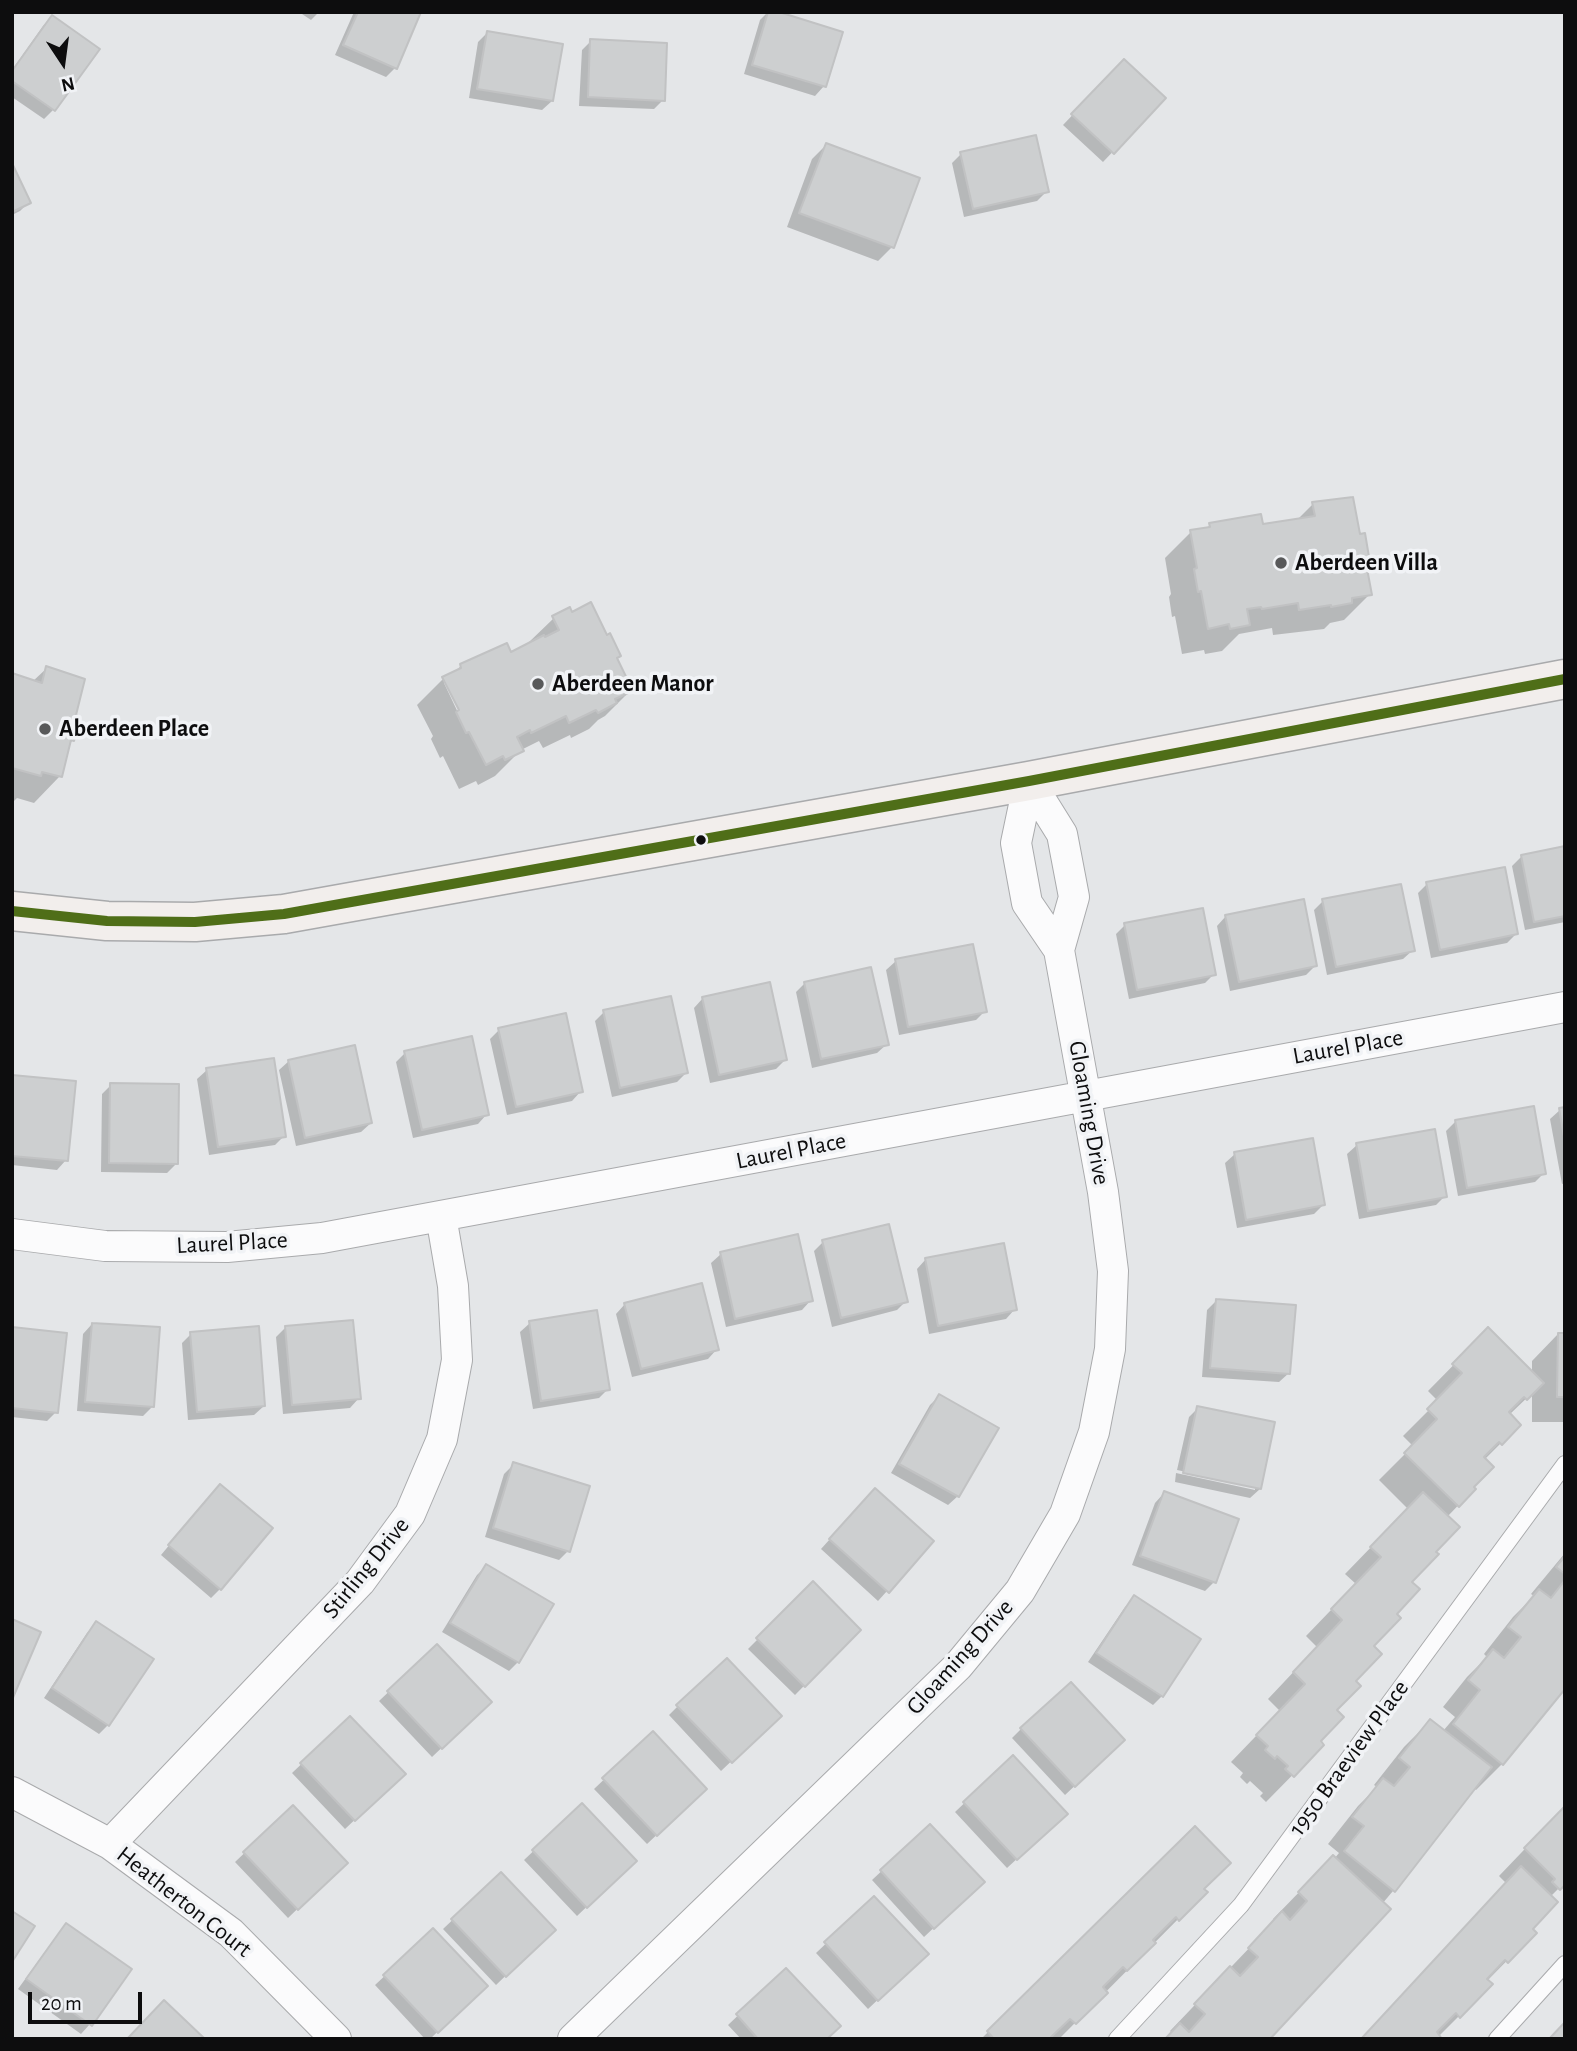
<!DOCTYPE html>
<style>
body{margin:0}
#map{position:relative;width:1577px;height:2051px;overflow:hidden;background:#e4e6e8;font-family:"Alegreya Sans",sans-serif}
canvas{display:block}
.frame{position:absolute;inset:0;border:14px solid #0d0d0e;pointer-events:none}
.north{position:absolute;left:28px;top:28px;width:70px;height:70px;-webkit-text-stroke:5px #f1f3f6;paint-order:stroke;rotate:167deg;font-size:19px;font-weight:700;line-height:28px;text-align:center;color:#0d0d0e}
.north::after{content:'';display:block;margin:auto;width:24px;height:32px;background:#0d0d0e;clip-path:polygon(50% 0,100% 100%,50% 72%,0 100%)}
.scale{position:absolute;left:28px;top:1992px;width:114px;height:32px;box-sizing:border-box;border:4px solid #0d0d0e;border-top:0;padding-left:9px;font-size:21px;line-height:24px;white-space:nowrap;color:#0d0d0e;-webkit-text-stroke:5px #f1f3f6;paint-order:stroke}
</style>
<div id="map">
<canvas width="1577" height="2051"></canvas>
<div class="frame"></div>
<div class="north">N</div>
<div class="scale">20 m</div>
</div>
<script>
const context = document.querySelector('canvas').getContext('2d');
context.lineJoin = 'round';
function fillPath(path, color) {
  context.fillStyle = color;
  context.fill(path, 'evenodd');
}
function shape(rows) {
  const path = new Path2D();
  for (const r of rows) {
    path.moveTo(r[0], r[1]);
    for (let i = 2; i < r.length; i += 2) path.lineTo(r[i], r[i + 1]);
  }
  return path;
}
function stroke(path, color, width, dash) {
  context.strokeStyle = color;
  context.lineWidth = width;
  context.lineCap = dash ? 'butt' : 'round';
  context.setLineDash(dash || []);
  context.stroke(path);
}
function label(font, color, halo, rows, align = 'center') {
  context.font = font + ' "Alegreya Sans",sans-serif';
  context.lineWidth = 7;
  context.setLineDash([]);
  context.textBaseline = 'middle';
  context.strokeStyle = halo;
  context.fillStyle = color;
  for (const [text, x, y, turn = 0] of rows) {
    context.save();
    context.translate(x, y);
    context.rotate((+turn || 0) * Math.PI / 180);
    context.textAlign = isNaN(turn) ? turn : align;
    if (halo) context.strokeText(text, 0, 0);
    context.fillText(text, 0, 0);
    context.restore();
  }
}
fillPath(shape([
 [299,12,319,12,311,20],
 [354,12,419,12,395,68,386,77,335,55],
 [768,12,841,33,824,86,815,96,744,74,760,20],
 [52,17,97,49,53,110,44,119,12,97,12,70,43,26],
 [487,33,552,101,542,110,469,98,478,42],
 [591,41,663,100,654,109,579,106,582,50],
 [1124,61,1164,98,1103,162,1063,125],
 [826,145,918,179,892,247,878,261,787,227,812,159],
 [961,154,1047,191,1037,201,964,217,952,163],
 [12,167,29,202,20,211,12,215],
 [1313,504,1359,536,1367,557,1364,560,1370,594,1344,620,1330,623,1324,629,1273,635,1272,628,1239,634,1222,651,1205,654,1204,650,1182,654,1175,616,1172,617,1169,597,1171,594,1165,558,1191,532,1205,530,1210,525,1262,526,1296,521],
 [554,618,615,659,631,690,605,716,598,720,589,729,571,738,570,735,543,748,539,741,521,750,495,776,478,785,476,781,459,789,443,756,440,758,431,739,433,736,417,705,443,679,452,674,461,666,510,654,527,644],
 [444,683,447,683,465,717,461,719],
 [47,668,74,717,73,740,69,744,60,776,34,803,17,798,13,802,12,675,32,682],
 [1565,848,1565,922,1525,930,1512,866,1522,856],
 [1427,884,1517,933,1507,943,1431,958,1418,893],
 [1323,901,1413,950,1403,959,1327,975,1314,910],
 [1226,916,1315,966,1306,975,1230,991,1217,926],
 [1125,925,1214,974,1205,983,1129,999,1116,934],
 [896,961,985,1011,976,1020,899,1035,886,970],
 [805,983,887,1044,877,1053,812,1068,796,992],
 [703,998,785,1060,776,1069,710,1083,694,1008],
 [604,1012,686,1073,677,1082,612,1097,595,1021],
 [499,1030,581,1091,572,1101,507,1115,490,1039],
 [405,1053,487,1114,478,1124,413,1138,396,1062],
 [289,1061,371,1123,361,1132,296,1146,279,1070],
 [207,1070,284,1136,275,1145,209,1155,197,1079],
 [12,1077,66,1160,57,1170,12,1165],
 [111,1085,177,1163,167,1173,101,1172,102,1094],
 [1565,1109,1565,1183,1562,1184,1550,1119,1560,1110],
 [1455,1122,1544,1173,1535,1182,1458,1196,1446,1131],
 [1357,1145,1445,1196,1436,1205,1359,1219,1347,1154],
 [1235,1154,1323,1205,1314,1214,1237,1228,1225,1163],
 [823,1242,906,1301,897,1310,832,1327,814,1251],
 [721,1254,811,1300,802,1310,726,1327,711,1263],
 [926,1259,1015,1309,1006,1319,929,1334,917,1269],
 [1216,1301,1289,1373,1279,1382,1202,1377,1207,1310],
 [625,1304,717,1349,708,1359,632,1377,616,1314],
 [530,1323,608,1389,599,1398,533,1409,520,1332],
 [92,1324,152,1407,143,1416,77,1411,83,1334],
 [286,1327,359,1398,350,1408,283,1414,276,1337],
 [12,1329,56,1412,47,1421,12,1417],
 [1488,1330,1532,1373,1532,1361,1558,1334,1565,1335,1565,1422,1532,1422,1532,1393,1509,1415,1519,1425,1484,1460,1472,1487,1474,1489,1447,1517,1394,1614,1372,1646,1353,1681,1335,1710,1318,1741,1322,1745,1266,1802,1260,1796,1263,1793,1250,1781,1247,1784,1240,1777,1243,1773,1231,1762,1280,1711,1268,1699,1317,1647,1306,1636,1356,1584,1345,1574,1408,1509,1379,1480,1413,1446,1403,1436,1438,1401,1428,1391],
 [191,1334,264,1406,254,1415,188,1420,182,1343],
 [939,1396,996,1428,958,1496,948,1505,891,1473,930,1405],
 [1198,1408,1260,1489,1250,1498,1175,1482,1176,1473,1255,1490,1255,1486,1177,1470,1189,1417],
 [514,1464,568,1551,559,1560,485,1537,504,1474],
 [1164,1493,1214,1582,1205,1591,1132,1565,1155,1503],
 [211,1495,220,1589,211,1598,161,1555],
 [866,1499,932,1541,878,1601,821,1549],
 [1565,1553,1565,1686,1502,1764,1476,1790,1474,1788,1393,1891,1268,2039,1172,2033,1170,2031,1275,1921,1273,1919,1307,1884,1334,1859,1339,1853,1328,1844,1358,1806,1377,1787,1374,1785,1404,1747,1430,1721,1443,1731,1455,1717,1443,1707,1467,1677,1487,1657,1484,1654,1513,1617,1534,1596,1531,1594],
 [486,1566,518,1662,509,1671,442,1632,477,1575],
 [813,1584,859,1630,795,1695,748,1649],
 [1134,1598,1162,1696,1153,1705,1088,1662,1125,1607],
 [96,1623,108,1725,99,1734,44,1698,87,1633],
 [437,1646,490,1702,432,1757,379,1701],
 [678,1706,779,1716,721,1771,669,1715],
 [350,1718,394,1783,345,1829,292,1773],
 [1021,1729,1114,1749,1065,1795,1012,1738],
 [652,1734,696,1798,647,1844,594,1789],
 [1013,1757,1056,1823,1007,1868,955,1812],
 [582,1805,635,1861,577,1916,524,1860],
 [293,1807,345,1863,288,1918,235,1862],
 [1565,1807,1565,1882,1550,1897,1530,1929,1534,1933,1487,1981,1491,1984,1439,2036,1362,2039,1506,1883,1499,1876],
 [930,1826,973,1891,924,1937,872,1880],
 [1195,1829,1201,1889,1205,1892,1059,2039,981,2039],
 [501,1874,553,1930,496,1985,443,1929],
 [874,1898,917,1963,868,2009,816,1953],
 [67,1925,90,2024,81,2034,18,1989,57,1935],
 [433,1931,485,1986,430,2039,425,2039,375,1985],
 [786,1970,825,2039,741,2039,728,2025]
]), '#0003');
const building = shape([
 [358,12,421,12,397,69,343,45,358,12],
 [768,12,779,12,843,32,826,87,752,65,768,12],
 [52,15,100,49,55,111,12,81,12,71,52,15],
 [487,31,563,44,553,101,477,89,487,31],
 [590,39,667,43,665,101,588,97,590,39],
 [1124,59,1166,98,1114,154,1071,114,1124,59],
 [1036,135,1049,192,973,209,960,152,1036,135],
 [826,143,920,178,894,248,799,213,826,143],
 [12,163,31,203,12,212,12,163],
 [1353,497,1360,534,1365,533,1369,557,1365,558,1372,595,1352,598,1352,603,1331,607,1331,605,1299,610,1298,603,1262,609,1261,607,1247,609,1250,625,1230,629,1229,624,1208,629,1201,591,1198,592,1194,569,1197,568,1190,530,1210,527,1209,523,1261,514,1263,524,1315,516,1312,502,1353,497],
 [591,602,607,635,610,633,621,656,617,658,633,691,615,699,617,703,598,713,596,710,569,723,566,716,531,733,530,730,517,737,524,751,505,760,503,756,486,765,469,732,466,733,456,712,459,710,442,677,461,668,460,664,507,643,511,652,544,635,545,637,559,630,552,616,570,607,572,612,591,602],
 [46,666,85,679,76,715,80,717,74,741,71,740,62,777,42,772,41,776,12,768,12,673,42,683,46,666],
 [1565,846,1565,916,1534,922,1521,855,1565,846],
 [1505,867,1518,934,1440,950,1426,882,1505,867],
 [1401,884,1415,951,1336,967,1322,899,1401,884],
 [1304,899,1317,966,1239,982,1225,915,1304,899],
 [1203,908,1216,975,1137,990,1124,923,1203,908],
 [973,944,987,1012,908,1027,895,959,973,944],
 [871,967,889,1045,821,1059,804,982,871,967],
 [770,982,787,1060,719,1075,702,997,770,982],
 [671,996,688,1073,620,1088,603,1010,671,996],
 [566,1013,583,1092,516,1107,498,1028,566,1013],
 [472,1036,489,1115,422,1130,404,1051,472,1036],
 [355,1045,372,1123,305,1138,288,1060,355,1045],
 [274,1058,286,1137,218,1147,206,1068,274,1058],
 [12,1075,76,1081,68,1161,12,1156,12,1075],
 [110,1083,179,1084,178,1164,109,1163,110,1083],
 [1534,1106,1546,1174,1467,1188,1455,1120,1534,1106],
 [1565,1107,1565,1142,1559,1108,1565,1107],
 [1435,1129,1447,1197,1368,1211,1356,1143,1435,1129],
 [1313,1138,1325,1205,1246,1220,1234,1152,1313,1138],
 [889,1224,908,1302,841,1318,822,1240,889,1224],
 [798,1234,813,1301,735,1319,720,1252,798,1234],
 [1004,1243,1017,1310,938,1326,925,1258,1004,1243],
 [702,1283,719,1350,641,1369,624,1303,702,1283],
 [1216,1299,1296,1305,1290,1374,1210,1368,1216,1299],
 [597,1310,610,1390,541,1401,529,1321,597,1310],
 [353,1320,361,1399,292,1405,285,1326,353,1320],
 [92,1323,160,1327,154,1407,85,1402,92,1323],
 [259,1326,265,1406,197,1412,190,1332,259,1326],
 [12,1327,67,1333,58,1413,12,1408,12,1327],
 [1488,1327,1544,1383,1527,1400,1524,1397,1509,1412,1521,1425,1502,1445,1499,1442,1484,1457,1494,1467,1474,1487,1476,1489,1459,1507,1404,1453,1437,1419,1427,1409,1462,1373,1452,1364,1488,1327],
 [1558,1333,1565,1333,1565,1397,1557,1397,1558,1333],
 [939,1394,999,1428,959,1497,899,1464,939,1394],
 [1197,1406,1275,1422,1261,1489,1183,1473,1197,1406],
 [513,1462,590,1486,570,1552,493,1528,513,1462],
 [220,1484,273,1528,221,1590,168,1545,220,1484],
 [875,1488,934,1541,889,1593,829,1539,875,1488],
 [1164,1491,1239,1519,1216,1583,1140,1556,1164,1491],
 [1423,1492,1460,1527,1436,1552,1439,1554,1412,1582,1420,1589,1397,1614,1401,1618,1374,1646,1382,1654,1356,1681,1361,1686,1337,1710,1344,1717,1321,1741,1324,1745,1294,1777,1285,1769,1288,1766,1277,1756,1275,1759,1265,1750,1268,1746,1256,1735,1305,1684,1293,1672,1342,1620,1331,1609,1381,1557,1370,1547,1423,1492],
 [1565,1556,1565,1574,1556,1567,1565,1556],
 [486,1564,554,1604,519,1663,450,1623,486,1564],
 [1565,1580,1565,1689,1503,1765,1453,1724,1480,1690,1468,1680,1493,1649,1504,1658,1521,1637,1508,1627,1539,1589,1551,1598,1565,1580],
 [813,1581,861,1630,805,1687,756,1638,813,1581],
 [1134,1595,1201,1639,1163,1697,1096,1653,1134,1595],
 [12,1619,41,1632,12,1700,12,1619],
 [96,1621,154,1659,109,1726,52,1688,96,1621],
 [437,1644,492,1702,442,1749,387,1691,437,1644],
 [727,1658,782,1716,732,1763,676,1705,727,1658],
 [1071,1682,1125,1740,1075,1787,1020,1728,1071,1682],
 [350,1716,406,1774,355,1821,300,1763,350,1716],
 [1430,1719,1492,1767,1395,1892,1344,1851,1364,1826,1352,1817,1383,1778,1394,1786,1410,1767,1399,1758,1430,1719],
 [653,1731,707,1789,657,1836,602,1778,653,1731],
 [1013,1755,1068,1814,1017,1860,963,1802,1013,1755],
 [582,1803,637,1861,587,1908,532,1850,582,1803],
 [293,1805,348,1863,298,1910,243,1852,293,1805],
 [1565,1806,1565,1885,1560,1890,1552,1882,1555,1879,1524,1848,1565,1806],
 [930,1824,985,1882,934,1929,880,1870,930,1824],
 [1195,1826,1231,1863,1204,1889,1208,1892,1179,1921,1176,1917,1153,1940,1156,1943,1127,1971,1123,1967,1103,1987,1108,1993,1076,2024,1070,2019,1051,2037,1053,2039,994,2039,987,2031,1195,1826],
 [1333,1855,1391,1909,1270,2039,1165,2039,1180,2023,1189,2032,1205,2014,1194,2004,1230,1966,1240,1976,1258,1957,1248,1948,1282,1911,1290,1920,1307,1901,1298,1892,1333,1855],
 [1521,1866,1558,1902,1533,1929,1537,1933,1508,1963,1505,1960,1487,1979,1493,1984,1460,2018,1456,2013,1437,2032,1442,2039,1361,2039,1521,1866],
 [501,1872,556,1930,506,1977,451,1919,501,1872],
 [874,1896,929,1954,878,2001,824,1942,874,1896],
 [12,1911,35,1926,12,1962,12,1911],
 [66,1923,132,1969,92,2026,26,1979,66,1923],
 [433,1928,488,1986,438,2033,383,1975,433,1928],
 [786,1968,841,2026,827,2039,758,2039,736,2014,786,1968],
 [164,2000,205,2039,127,2039,164,2000],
 [1565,2022,1565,2039,1549,2039,1565,2022]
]);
fillPath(building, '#cdcfd0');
stroke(building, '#c1c2c3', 2);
const lane = shape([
 [1117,2039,1241,1905,1565,1464],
 [1497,2039,1565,1964]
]);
const street = shape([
 [1029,781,1062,834,1074,897,1059,950],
 [12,1234,105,1246,227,1247,322,1238,1565,1007],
 [12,1792,110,1844,231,1933,336,2039],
 [110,1844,360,1582,410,1514,442,1439,457,1360,453,1286,441,1216],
 [573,2039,958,1666,1020,1591,1065,1514,1094,1432,1110,1349,1113,1271,1103,1192,1059,950,1027,903,1016,843,1029,781]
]);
const secondary = shape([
 [12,911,107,921,195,922,284,914,1029,781,1565,679]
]);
stroke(lane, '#a9aaac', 18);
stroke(street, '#a9aaac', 32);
stroke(secondary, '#a9aaac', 41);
stroke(lane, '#fbfbfc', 16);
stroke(street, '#fbfbfc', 30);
stroke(secondary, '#f2eeec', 38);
stroke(shape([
 [12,911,107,921,195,922,284,914,1029,781,1565,679]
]), '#4f6e18', 10);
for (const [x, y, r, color] of [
 [1281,563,7,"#58595a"],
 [538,684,7,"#58595a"],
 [45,729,7,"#58595a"],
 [701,840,6,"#0d0d0e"]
]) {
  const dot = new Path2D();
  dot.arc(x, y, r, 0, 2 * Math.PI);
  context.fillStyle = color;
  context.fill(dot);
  stroke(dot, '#f1f3f6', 2.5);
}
label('bold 24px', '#0d0d0e', '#f1f3f6', [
 ["Aberdeen Villa",1295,563],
 ["Aberdeen Manor",552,684],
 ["Aberdeen Place",59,729]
], 'left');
label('24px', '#0d0d0e', '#f1f3f6', [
 ["Laurel Place",1348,1047,-10],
 ["Gloaming Drive",1089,1113,80],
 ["Laurel Place",791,1151,-11],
 ["Laurel Place",232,1243,-3],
 ["Stirling Drive",366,1568,-51],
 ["Gloaming Drive",960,1657,-48],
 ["1950 Braeview Place",1349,1758,-54],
 ["Heatherton Court",184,1902,38]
]);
</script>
